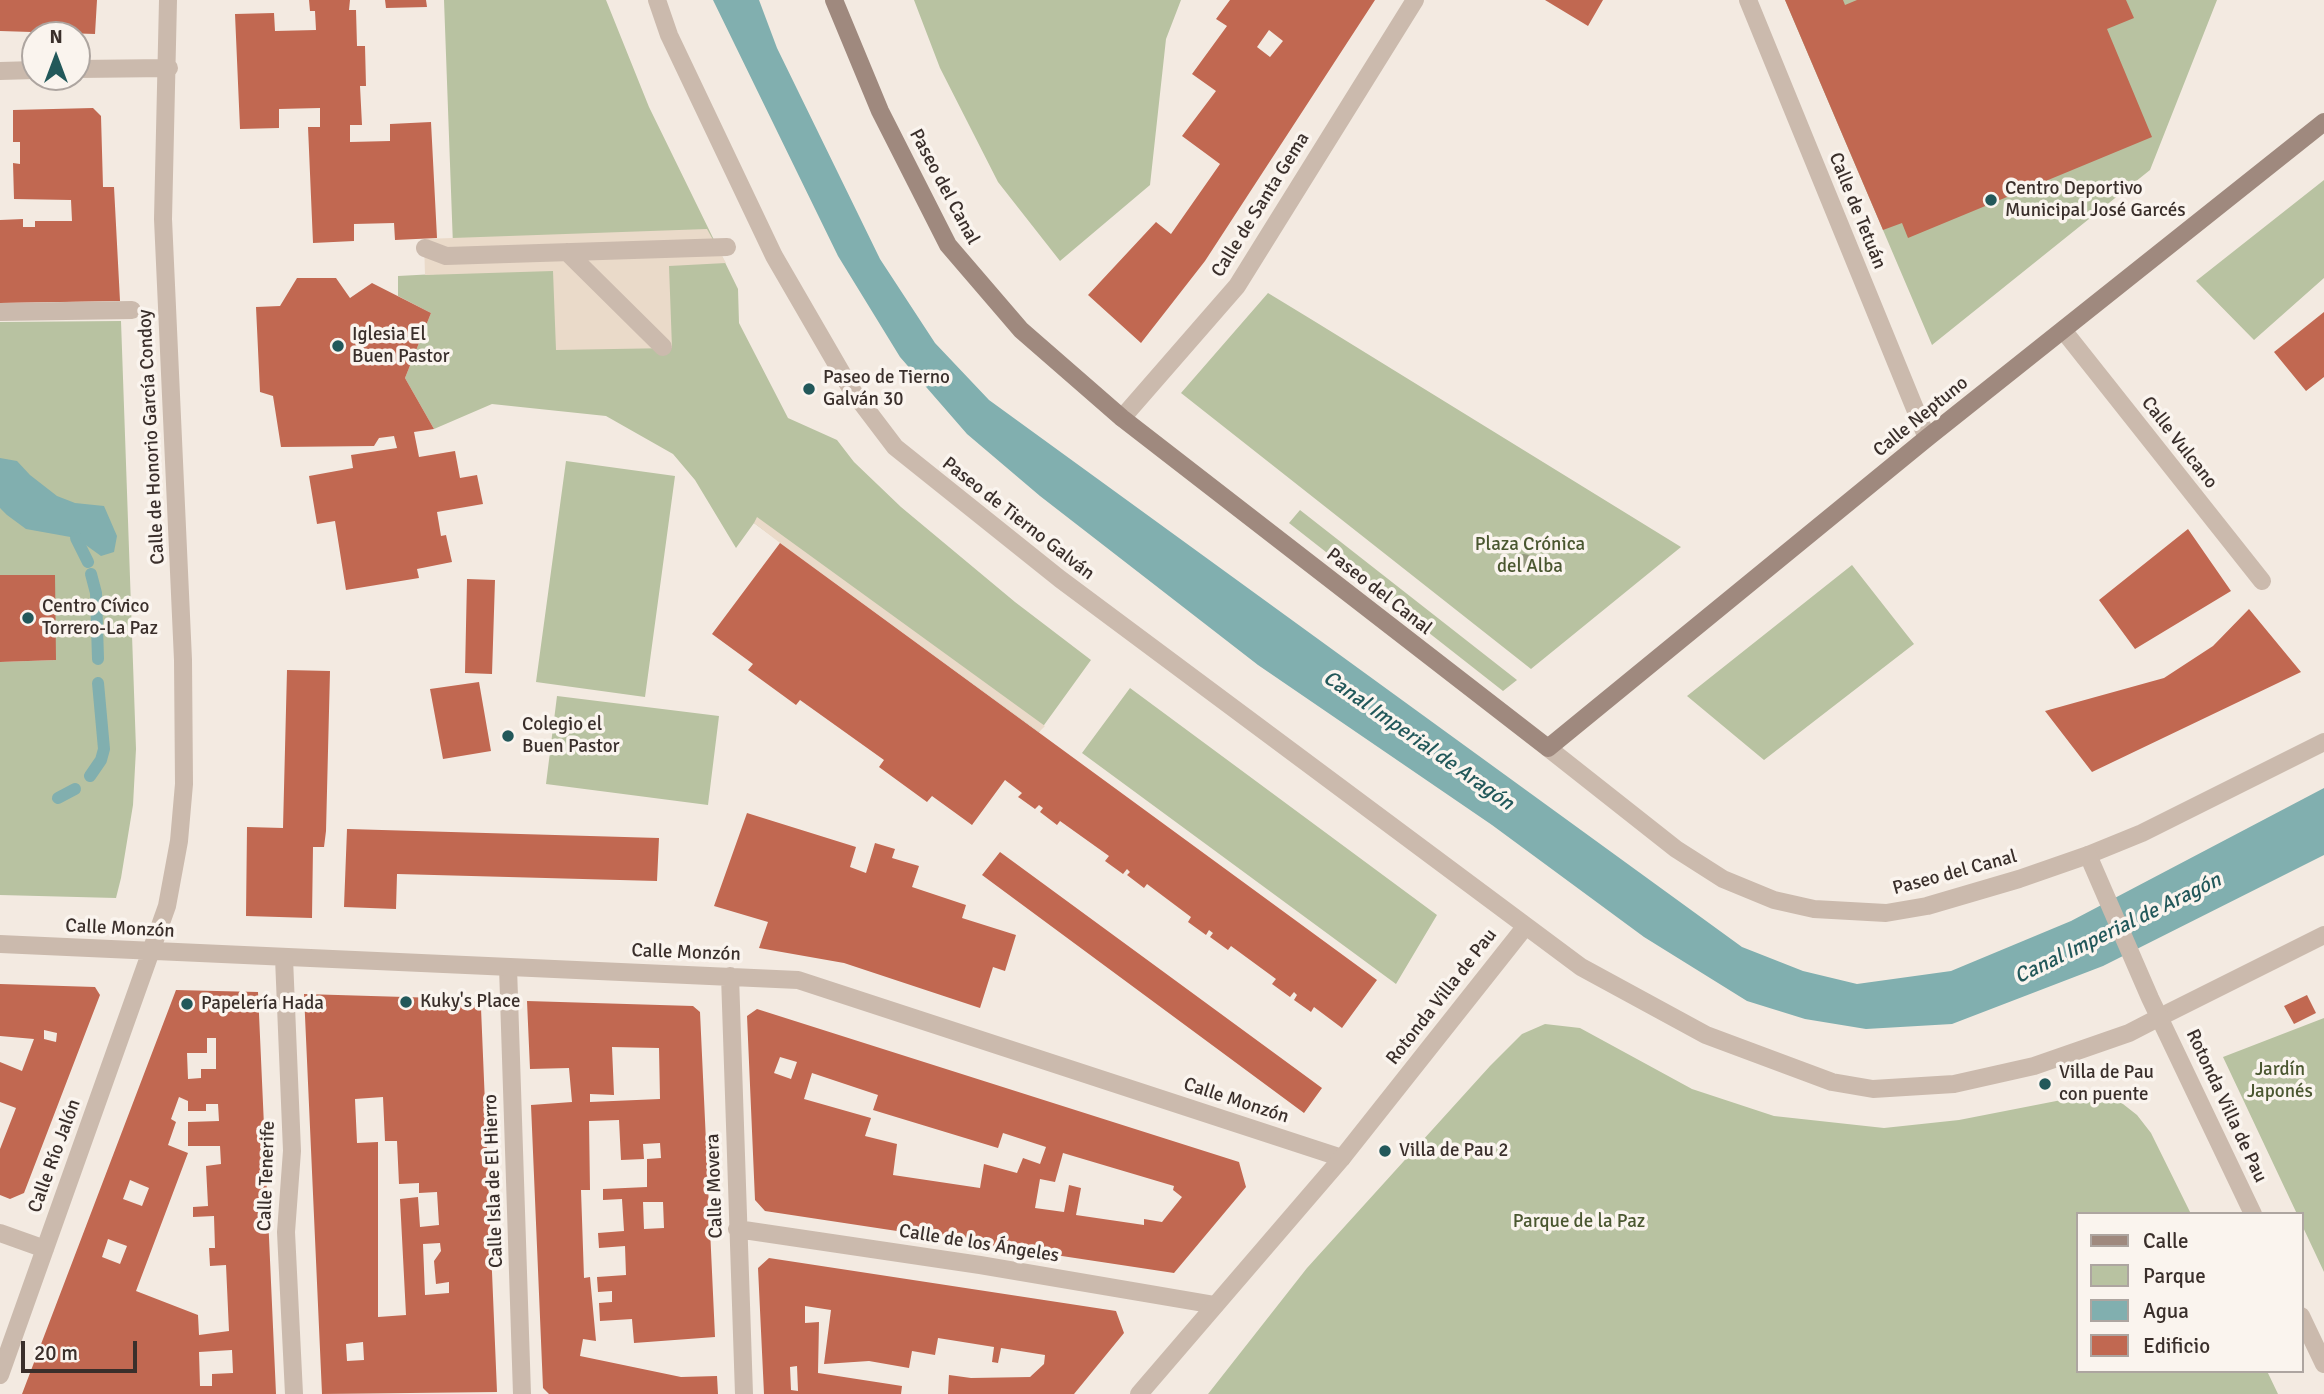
<!DOCTYPE html>
<meta charset="utf-8">
<style>
body{margin:0}
#map{position:relative;width:2324px;height:1394px;overflow:hidden;background:#f3eae1;font-family:Signika,sans-serif}
canvas{display:block}
.legend{position:absolute;left:2076px;top:1212px;width:228px;height:161px;box-sizing:border-box;background:#faf4ee;border:2px solid #ada5a0;margin:0;padding:9px 12px;list-style:none;font-size:21px;color:#3a2f2b}
.legend li{display:flex;align-items:center;gap:14px;height:35px}
.legend b{width:35px;border:2px solid #ada5a0}
.north{position:absolute;left:21px;top:21px;width:70px;height:70px;box-sizing:border-box;background:#faf4ee;border:2px solid #ada5a0;border-radius:50%;rotate:0deg;font-size:19px;font-weight:700;line-height:28px;text-align:center;color:#3a2f2b}
.north::after{content:'';display:block;margin:auto;width:24px;height:32px;background:#22585a;clip-path:polygon(50% 0,100% 100%,50% 72%,0 100%)}
.scale{position:absolute;left:21px;top:1341px;width:116px;height:32px;box-sizing:border-box;border:4px solid #3a2f2b;border-top:0;padding-left:9px;font-size:21px;line-height:24px;white-space:nowrap;color:#3a2f2b;-webkit-text-stroke:5px #faf4ee;paint-order:stroke}
</style>
<div id="map">
<canvas width="2324" height="1394"></canvas>
<ul class="legend">
<li><b style="height:9px;background:#9f897e"></b>Calle</li>
<li><b style="height:19px;background:#b8c2a1"></b>Parque</li>
<li><b style="height:19px;background:#81afaf"></b>Agua</li>
<li><b style="height:19px;background:#c16851"></b>Edificio</li>
</ul>
<div class="north">N</div>
<div class="scale">20 m</div>
</div>
<script>
const context = document.querySelector('canvas').getContext('2d');
context.lineJoin = 'round';
function fillPath(path, color) {
  context.fillStyle = color;
  context.fill(path, 'evenodd');
}
function shape(rows) {
  const path = new Path2D();
  for (const r of rows) {
    path.moveTo(r[0], r[1]);
    for (let i = 2; i < r.length; i += 2) path.lineTo(r[i], r[i + 1]);
  }
  return path;
}
function stroke(path, color, width, dash) {
  context.strokeStyle = color;
  context.lineWidth = width;
  context.lineCap = dash ? 'butt' : 'round';
  context.setLineDash(dash || []);
  context.stroke(path);
}
function label(font, color, halo, rows, align = 'center') {
  context.font = font + ' Signika,sans-serif';
  context.lineWidth = 7;
  context.setLineDash([]);
  context.textBaseline = 'middle';
  context.strokeStyle = halo;
  context.fillStyle = color;
  for (const [text, x, y, turn = 0] of rows) {
    context.save();
    context.translate(x, y);
    context.rotate((+turn || 0) * Math.PI / 180);
    context.textAlign = isNaN(turn) ? turn : align;
    if (halo) context.strokeText(text, 0, 0);
    context.fillText(text, 0, 0);
    context.restore();
  }
}
fillPath(shape([
 [444,0,606,0,649,107,738,289,739,323,788,418,837,440,854,462,901,507,1015,602,1091,660,1039,732,754,523,736,548,695,480,673,454,606,416,492,404,434,429,405,378,431,313,398,296,398,276,454,273],
 [914,0,1181,0,1166,39,1150,185,1060,261,998,182,940,68],
 [1785,0,2217,0,2150,170,1932,345],
 [2324,180,2324,278,2254,340,2196,281],
 [1268,293,1314,321,1681,547,1531,669,1181,393],
 [121,321,136,749,133,805,121,878,116,898,0,895,0,662,56,660,0,575,0,322],
 [566,461,675,476,645,697,536,682],
 [1300,510,1517,680,1503,691,1289,523],
 [1852,565,1914,644,1764,760,1687,696],
 [1130,688,1437,915,1396,984,1082,753],
 [557,696,719,716,708,805,546,784],
 [2324,1018,2324,1272,2301,1223,2301,1214,2297,1214,2223,1057],
 [1545,1024,1580,1028,1692,1089,1774,1116,1884,1128,1959,1120,2087,1095,2105,1096,2123,1104,2137,1115,2151,1133,2191,1214,2077,1214,2077,1371,2267,1371,2278,1394,1208,1394,1307,1268,1490,1066,1522,1034]
]), '#b8c2a1');
fillPath(shape([
 [707,229,726,263,669,266,672,348,556,350,553,271,425,275,424,239],
 [757,517,1045,726,1039,732,780,543,754,523]
]), '#eadac9');
fillPath(shape([
 [713,0,759,0,777,48,880,259,935,343,989,400,1742,947,1803,971,1857,984,1951,971,2071,921,2324,788,2324,855,2103,966,1952,1024,1866,1029,1805,1019,1747,1001,1644,937,1492,825,1258,665,1040,496,967,434,900,357,838,256],
 [0,458,17,461,30,475,57,496,75,503,104,506,117,536,114,552,101,556,76,538,26,529,7,515,0,508]
]), '#81afaf');
stroke(shape([
 [76,538,88,562],
 [91,574,96,593,98,659],
 [90,776,101,760,104,749,98,683],
 [58,798,75,789]
]), '#81afaf', 12);
fillPath(shape([
 [0,0,97,0,95,34,0,31],
 [309,0,350,0,349,10,356,10,357,46,365,46,366,86,360,86,362,125,350,125,350,142,390,141,390,124,431,122,437,238,395,240,394,223,354,224,354,241,313,243,308,127,320,127,320,108,279,109,279,128,240,129,235,14,274,13,275,31,316,30,315,11,310,11],
 [385,0,426,0,427,7,386,8],
 [1230,0,1375,0,1205,261,1141,343,1088,295,1156,222,1171,234,1220,164,1182,136,1216,91,1192,74,1227,26,1216,19],
 [1269,30,1283,41,1270,57,1257,47],
 [1545,0,1603,0,1588,26],
 [1785,0,1843,0,1845,5,1857,0,2126,0,2134,18,2107,29,2152,137,1908,238,1902,223,1883,230],
 [93,108,101,116,103,187,114,187,120,301,0,303,0,220,23,219,23,227,35,227,35,221,72,221,71,200,14,199,13,163,20,164,20,142,13,142,13,110],
 [297,278,336,278,350,298,372,283,431,313,405,378,434,429,414,432,419,457,455,451,460,478,477,475,483,504,437,512,441,536,446,535,452,562,417,569,419,578,346,590,335,521,317,524,309,476,353,468,351,455,397,448,394,436,379,438,374,446,281,447,273,396,260,392,256,307,280,306],
 [2324,312,2324,377,2306,391,2274,352],
 [2188,529,2231,591,2135,649,2099,600],
 [780,543,1377,980,1342,1028,1314,1007,1311,1012,1294,1000,1297,995,1294,992,1290,997,1272,984,1276,979,1231,946,1228,950,1210,937,1213,933,1209,930,1206,935,1188,922,1191,917,1147,884,1144,888,1127,875,1130,872,1127,869,1123,874,1105,861,1109,856,1060,821,1057,825,1040,812,1043,808,1039,805,1035,809,1021,799,1018,797,1022,793,1005,780,972,825,932,796,927,802,879,767,884,760,800,700,796,705,748,670,753,664,712,634],
 [0,575,55,575,56,660,0,662],
 [467,579,495,580,492,674,465,673],
 [2249,609,2301,672,2092,772,2045,711,2164,678,2213,646],
 [287,670,330,671,326,831,324,847,313,847,312,918,246,916,247,827,283,828],
 [479,682,491,751,443,759,430,689],
 [747,813,856,847,850,867,866,873,875,843,895,849,892,858,919,866,912,887,966,905,962,918,1016,935,1005,971,993,967,980,1008,844,963,759,948,768,922,714,906],
 [347,829,659,838,657,881,397,874,396,909,344,907],
 [1000,852,1322,1088,1304,1113,982,875],
 [0,984,95,987,100,995,24,1193,10,1199,0,1195,0,1149,16,1108,0,1102,0,1062,22,1071,34,1039,0,1036],
 [44,1030,57,1033,56,1042,44,1039],
 [176,990,258,992,276,1394,22,1394],
 [207,1038,216,1038,216,1069,201,1069,201,1078,188,1079,187,1053,207,1053],
 [179,1097,188,1101,188,1111,206,1111,206,1104,218,1104,219,1121,188,1122,188,1146,220,1146,221,1164,206,1166,208,1206,193,1207,193,1217,214,1216,215,1248,209,1248,210,1266,226,1265,229,1331,199,1335,198,1315,136,1291,188,1153,168,1145,176,1122,171,1119],
 [130,1180,149,1188,142,1206,123,1199],
 [108,1239,127,1246,120,1264,102,1257],
 [232,1350,233,1373,212,1374,212,1386,200,1386,199,1352],
 [304,994,472,999,481,1008,497,1392,322,1394],
 [383,1097,385,1141,397,1141,399,1184,419,1183,419,1193,437,1192,439,1225,420,1227,418,1197,400,1199,406,1315,378,1317,378,1142,357,1143,355,1099],
 [440,1243,441,1251,434,1261,436,1284,449,1282,449,1293,425,1295,423,1244],
 [363,1342,364,1360,347,1361,346,1344],
 [2307,995,2316,1013,2294,1024,2284,1006],
 [527,1001,693,1006,700,1012,715,1337,634,1343,632,1319,600,1321,599,1303,612,1302,612,1291,598,1292,597,1277,626,1275,625,1246,599,1248,598,1233,624,1231,622,1199,603,1200,603,1189,647,1187,647,1159,661,1158,660,1143,643,1144,644,1159,621,1160,619,1120,589,1121,590,1190,581,1190,584,1278,590,1277,596,1341,583,1339,580,1356,681,1377,717,1376,718,1394,549,1394,543,1388,531,1105,572,1102,569,1068,530,1069],
 [612,1047,659,1048,660,1099,590,1102,590,1094,614,1095],
 [643,1202,663,1202,664,1228,644,1229],
 [757,1009,1239,1162,1246,1187,1174,1273,765,1211,755,1200,747,1016],
 [780,1057,797,1062,791,1079,774,1073],
 [812,1073,878,1095,873,1110,998,1148,1003,1133,1046,1147,1040,1164,1023,1158,1017,1173,984,1164,980,1188,893,1175,897,1144,865,1136,871,1118,804,1099],
 [1063,1153,1174,1186,1173,1190,1182,1197,1162,1222,1144,1219,1144,1225,1076,1215,1081,1188,1069,1185,1064,1212,1035,1208,1040,1179,1055,1182],
 [769,1258,1116,1311,1124,1333,1074,1394,948,1394,949,1375,971,1378,1030,1377,1044,1364,1045,1355,1001,1348,998,1363,992,1362,994,1347,938,1338,935,1355,912,1351,909,1368,869,1361,824,1364,831,1310,805,1306,805,1323,819,1322,818,1373,902,1386,901,1394,764,1394,758,1268],
 [797,1366,798,1391,791,1390,790,1367]
]), '#c16851');
stroke(shape([
 [1748,0,1927,438],
 [425,248,446,256,727,247],
 [567,252,663,347],
 [0,312,132,310],
 [508,967,522,1394]
]), '#cbbaad', 18);
stroke(shape([
 [77,69,169,68],
 [0,71,35,70],
 [2063,330,2262,581],
 [1122,418,1237,286,1415,0],
 [2088,855,2142,833,2324,742],
 [0,944,798,980,1342,1158],
 [284,958,292,1151,286,1232,294,1394],
 [730,976,744,1394],
 [2160,1017,2324,935],
 [737,1229,980,1265,1215,1305],
 [0,1233,45,1249],
 [0,1375,167,906,179,841,184,784,183,660,163,219,168,0]
]), '#cbbaad', 18);
stroke(shape([
 [657,0,669,35,774,256,851,389,895,447,1060,579,1581,967,1706,1035,1832,1082,1873,1089,1954,1084,2034,1066,2129,1033,2160,1017],
 [1548,748,1676,849,1723,879,1774,900,1814,909,1886,913,1927,906,2019,879,2088,855,2150,998,2253,1214],
 [2301,1316,2324,1364],
 [1139,1394,1342,1158,1525,927]
]), '#cbbaad', 18);
stroke(shape([
 [834,0,880,111,948,245,1021,330,1122,418,1548,748,1927,438,2324,122]
]), '#9f897e', 18);
context.fillStyle = '#969980';
for (const [x, y] of [
 [1524,564]
]) {
  context.beginPath();
  context.arc(x, y, 10, 0, 2 * Math.PI);
  context.fill();
}
for (const [x, y, r, color] of [
 [1991,200,7,"#22585a"],
 [338,346,7,"#22585a"],
 [809,389,7,"#22585a"],
 [28,618,7,"#22585a"],
 [508,736,7,"#22585a"],
 [406,1002,7,"#22585a"],
 [187,1004,7,"#22585a"],
 [2045,1084,7,"#22585a"],
 [1385,1151,7,"#22585a"]
]) {
  const dot = new Path2D();
  dot.arc(x, y, r, 0, 2 * Math.PI);
  context.fillStyle = color;
  context.fill(dot);
  stroke(dot, '#faf4ee', 2.5);
}
label('19px', '#3a2f2b', '#faf4ee', [
 ["Paseo del Canal",944,187,62],
 ["Calle de Santa Gema",1261,205,-58],
 ["Calle de Tetuán",1857,211,68],
 ["Calle Neptuno",1921,417,-39],
 ["Calle de Honorio García Condoy",152,437,-93],
 ["Calle Vulcano",2179,443,52],
 ["Paseo de Tierno Galván",1018,519,38],
 ["Paseo del Canal",1379,592,38],
 ["Paseo del Canal",1955,873,-15],
 ["Calle Monzón",120,929,3],
 ["Calle Monzón",686,953,2],
 ["Rotonda Villa de Pau",1442,997,-52],
 ["Calle Monzón",1236,1101,18],
 ["Rotonda Villa de Pau",2226,1106,65],
 ["Calle Río Jalón",55,1156,-70],
 ["Calle Tenerife",267,1176,-88],
 ["Calle Isla de El Hierro",494,1181,-92],
 ["Calle Movera",715,1186,-92],
 ["Calle de los Ángeles",979,1244,9]
]);
label('19px', '#3a2f2b', '#faf4ee', [
 ["Centro Deportivo",2005,189],
 ["Municipal José Garcés",2005,211],
 ["Iglesia El",352,335],
 ["Buen Pastor",352,357],
 ["Paseo de Tierno",823,378],
 ["Galván 30",823,400],
 ["Centro Cívico",42,607],
 ["Torrero-La Paz",42,629],
 ["Colegio el",522,725],
 ["Buen Pastor",522,747],
 ["Kuky's Place",420,1002],
 ["Papelería Hada",201,1004],
 ["Villa de Pau",2059,1073],
 ["con puente",2059,1095],
 ["Villa de Pau 2",1399,1151]
], 'left');
label('19px', '#4a5730', '#faf4ee', [
 ["Plaza Crónica",1530,545],
 ["del Alba",1530,567],
 ["Jardín",2280,1070],
 ["Japonés",2280,1092],
 ["Parque de la Paz",1579,1222]
]);
label('italic 21px', '#22585a', '#faf4ee', [
 ["Canal Imperial de Aragón",1418,741,35],
 ["Canal Imperial de Aragón",2118,929,-26]
]);
</script>
